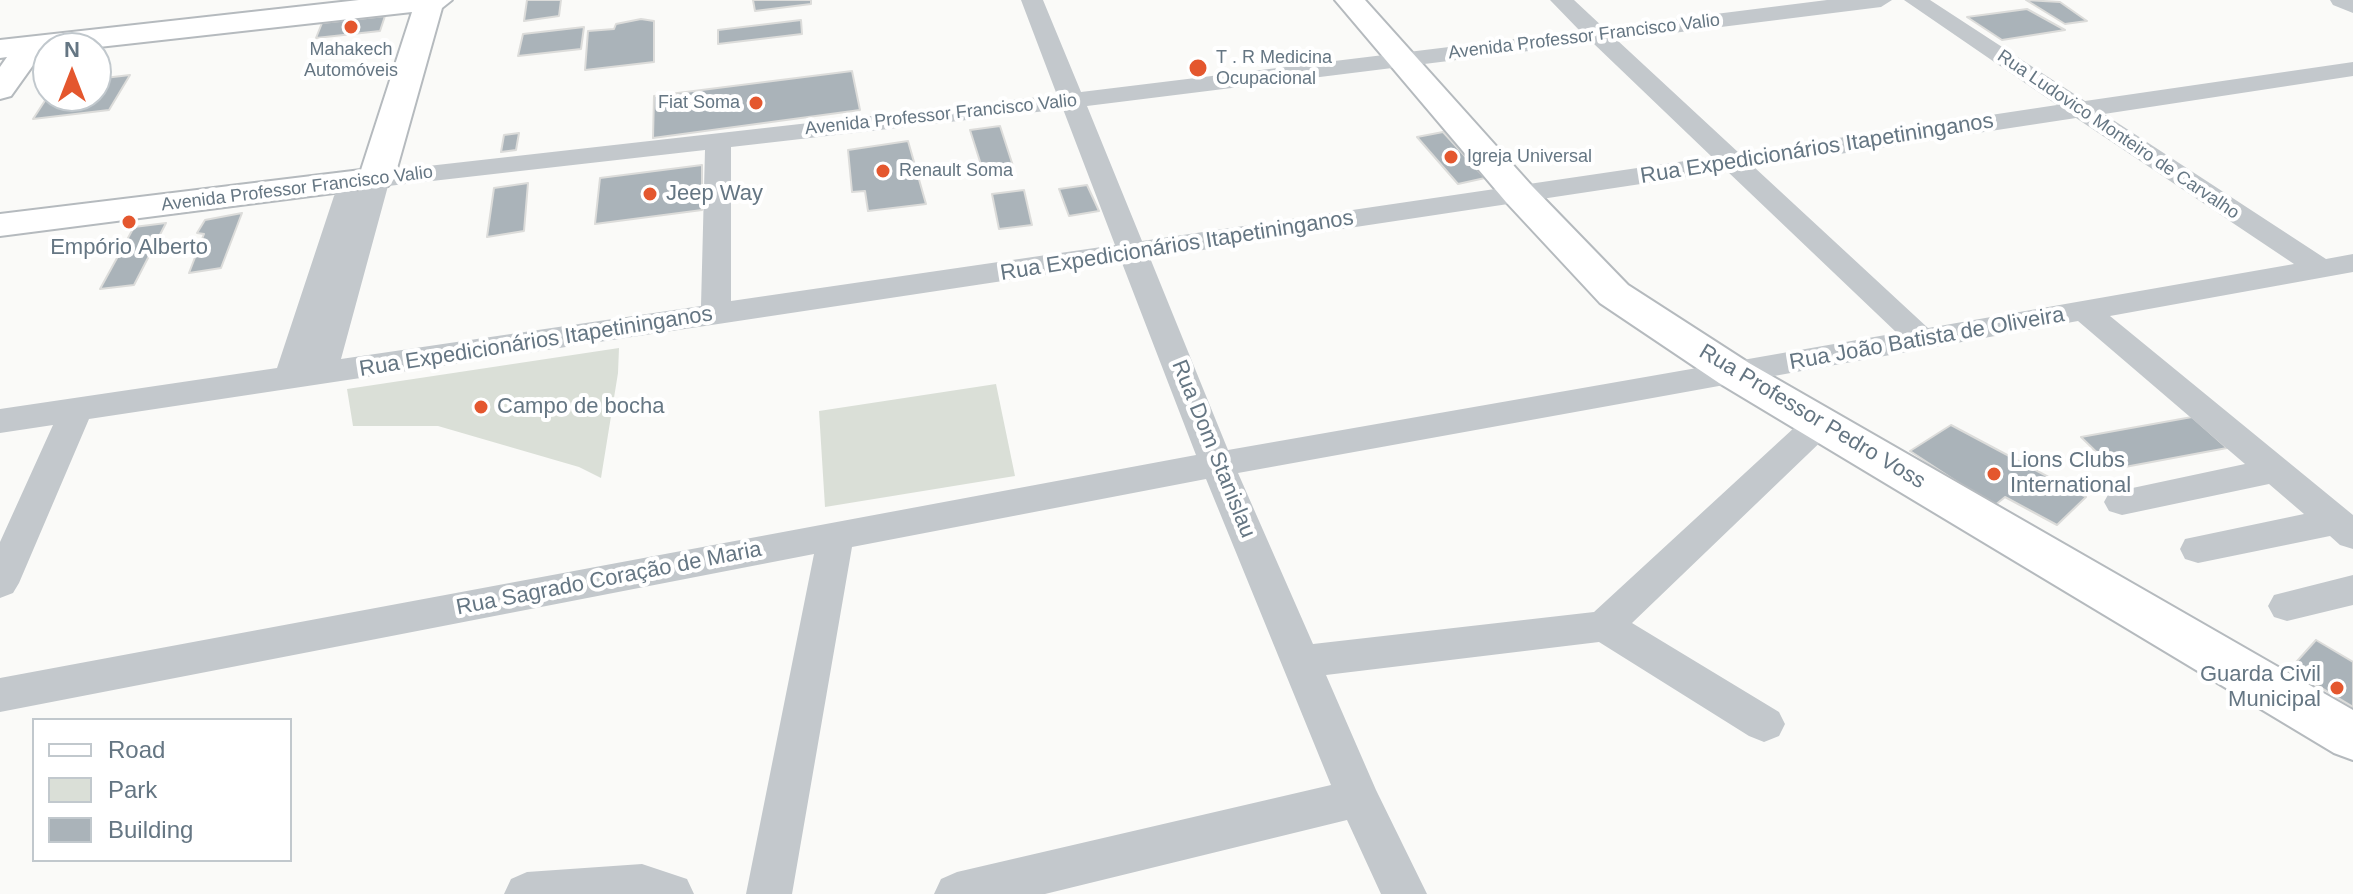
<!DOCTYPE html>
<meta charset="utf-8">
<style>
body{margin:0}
#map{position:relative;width:2353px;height:894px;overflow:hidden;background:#fafaf8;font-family:Arial,sans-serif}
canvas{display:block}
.legend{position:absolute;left:32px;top:718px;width:260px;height:144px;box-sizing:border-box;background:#fff;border:2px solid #c1c8cd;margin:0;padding:10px 14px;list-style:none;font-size:24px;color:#657683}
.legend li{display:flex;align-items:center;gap:16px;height:40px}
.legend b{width:40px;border:2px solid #c1c8cd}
.north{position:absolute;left:32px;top:32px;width:80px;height:80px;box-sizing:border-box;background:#fff;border:2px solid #c1c8cd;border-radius:50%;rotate:0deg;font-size:22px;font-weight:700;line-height:32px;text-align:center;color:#657683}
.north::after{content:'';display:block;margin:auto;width:28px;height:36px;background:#e4572e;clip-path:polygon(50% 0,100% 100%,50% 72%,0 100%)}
</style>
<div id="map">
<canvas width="2353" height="894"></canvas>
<ul class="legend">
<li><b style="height:10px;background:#fff"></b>Road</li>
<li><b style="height:22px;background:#dadfd7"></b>Park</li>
<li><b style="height:22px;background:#aab3b9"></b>Building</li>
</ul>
<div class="north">N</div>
</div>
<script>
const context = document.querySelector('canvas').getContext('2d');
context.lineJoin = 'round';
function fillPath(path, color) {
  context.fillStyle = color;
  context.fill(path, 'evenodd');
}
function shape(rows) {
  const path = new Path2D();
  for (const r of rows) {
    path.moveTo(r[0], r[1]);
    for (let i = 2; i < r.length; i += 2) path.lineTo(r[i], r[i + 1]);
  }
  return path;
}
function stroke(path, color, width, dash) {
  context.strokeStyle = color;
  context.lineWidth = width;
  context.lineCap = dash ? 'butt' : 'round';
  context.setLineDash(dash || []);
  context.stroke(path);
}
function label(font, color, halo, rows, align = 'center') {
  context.font = font + ' Arial,sans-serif';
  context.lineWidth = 8;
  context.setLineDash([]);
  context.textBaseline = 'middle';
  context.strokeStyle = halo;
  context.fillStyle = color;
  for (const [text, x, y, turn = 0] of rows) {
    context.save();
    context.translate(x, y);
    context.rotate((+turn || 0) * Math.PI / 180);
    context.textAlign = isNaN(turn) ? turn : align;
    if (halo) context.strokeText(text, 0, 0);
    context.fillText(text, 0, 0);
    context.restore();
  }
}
fillPath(shape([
 [619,348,618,373,601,478,579,467,438,426,353,426,347,389],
 [996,384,1015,476,825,507,819,411]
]), '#dadfd7');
const building = shape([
 [527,0,561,0,559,16,524,21,527,0],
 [753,0,811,0,811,4,755,11,753,0],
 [2026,0,2060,2,2087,21,2065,24,2026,0],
 [2027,9,2065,30,2002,40,1967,17,2027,9],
 [385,16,380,31,316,38,322,23,385,16],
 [641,19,654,21,654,62,585,70,588,31,614,29,616,24,641,19],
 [801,20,802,34,718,44,718,30,801,20],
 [584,27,581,49,518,56,523,34,584,27],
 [852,71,860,110,653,138,654,96,852,71],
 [130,75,109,110,33,119,48,96,96,96,96,79,130,75],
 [1000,126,1013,166,983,171,970,130,1000,126],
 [1443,132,1485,178,1458,184,1417,137,1443,132],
 [519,133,516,150,501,152,504,135,519,133],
 [908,141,926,204,868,211,865,191,852,192,848,150,908,141],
 [702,165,702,210,595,224,600,178,702,165],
 [528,183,524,231,487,237,494,188,528,183],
 [1087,185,1099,211,1069,216,1059,189,1087,185],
 [1024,190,1032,225,999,229,992,194,1024,190],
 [242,213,221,268,189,273,204,234,197,233,205,220,242,213],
 [166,223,134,285,100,289,134,227,166,223],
 [2192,417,2227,448,2114,469,2081,437,2192,417],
 [1951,425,2086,497,2057,525,2005,497,1994,506,1910,451,1951,425],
 [2316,640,2353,662,2353,707,2290,669,2316,640]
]);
fillPath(building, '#aab3b9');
stroke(building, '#dcdcda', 2);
const major = shape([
 [359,0,452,0,442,8,394,179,388,186,0,236,0,214,361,170,412,12,90,48,48,48,48,53,41,54,11,96,0,99,0,67,7,57,0,58,0,40,359,0],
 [1335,0,1365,0,1532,186,1628,285,1749,363,2353,710,2353,760,2334,753,1719,383,1600,303,1506,202,1335,0]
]);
stroke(major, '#b5babe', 4);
fillPath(shape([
 [1021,0,1043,0,1081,92,1580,31,1550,0,1574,0,1604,28,1827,0,1892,0,1881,7,1617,40,1739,153,2057,105,1904,0,1930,0,2085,101,2353,62,2353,76,2104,114,2326,259,2353,254,2353,272,2110,316,2353,515,2353,549,2340,545,2330,536,2198,563,2185,559,2180,549,2185,539,2304,514,2269,484,2122,515,2109,511,2104,502,2109,493,2245,464,2078,321,1238,473,1313,644,1594,612,1808,415,1820,411,1832,415,1837,423,1832,431,1632,623,1779,712,1785,724,1779,736,1764,742,1749,736,1599,642,1326,675,1376,790,1427,894,1381,894,1347,820,1045,894,934,894,941,879,957,872,1331,785,1206,479,852,547,792,894,746,894,814,554,0,712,0,678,1196,455,1122,263,89,419,19,583,13,593,0,598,0,542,53,425,0,433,0,409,277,368,334,196,338,190,348,188,359,192,366,173,1057,95,1021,0],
 [1593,43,1712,157,1142,241,1087,106,1593,43],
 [1063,109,1115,245,731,301,731,147,1063,109],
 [2076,118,2294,264,1928,328,1754,167,2076,118],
 [705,150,701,306,341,359,388,186,705,150],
 [1727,171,1897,333,1228,450,1150,258,1727,171],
 [2330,0,2353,0,2353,13,2333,5,2330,0],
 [2353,575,2353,605,2287,621,2274,617,2268,606,2274,595,2353,575],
 [642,864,687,879,694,894,504,894,511,879,527,872,642,864]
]), '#c3c8cc');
fillPath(major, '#fff');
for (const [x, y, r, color] of [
 [351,27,8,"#e4572e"],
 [1198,68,10,"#e4572e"],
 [756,103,8,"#e4572e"],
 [1451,157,8,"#e4572e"],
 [883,171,8,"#e4572e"],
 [650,194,8,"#e4572e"],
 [129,222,8,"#e4572e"],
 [481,407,8,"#e4572e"],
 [1994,474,8,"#e4572e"],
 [2337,688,8,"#e4572e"]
]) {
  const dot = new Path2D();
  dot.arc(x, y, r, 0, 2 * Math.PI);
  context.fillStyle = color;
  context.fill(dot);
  stroke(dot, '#fff', 3);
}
label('18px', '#657683', '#fff', [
 ["Avenida Professor Francisco Valio",1584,37,-7],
 ["Avenida Professor Francisco Valio",941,115,-6],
 ["Rua Ludovico Monteiro de Carvalho",2118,135,34],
 ["Avenida Professor Francisco Valio",297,189,-7]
]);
label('18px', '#657683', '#fff', [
 ["Mahakech",351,50,"center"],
 ["Automóveis",351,71,"center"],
 ["T . R Medicina",1216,58],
 ["Ocupacional",1216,79],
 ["Fiat Soma",740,103,"right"],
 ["Igreja Universal",1467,157],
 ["Renault Soma",899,171]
], 'left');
label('22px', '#657683', '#fff', [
 ["Rua Expedicionários Itapetininganos",1817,149,-9],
 ["Rua Expedicionários Itapetininganos",1177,246,-9],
 ["Rua João Batista de Oliveira",1927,339,-10],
 ["Rua Expedicionários Itapetininganos",536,342,-9],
 ["Rua Professor Pedro Voss",1812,417,31],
 ["Rua Dom Stanislau",1213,449,68],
 ["Rua Sagrado Coração de Maria",609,579,-11]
]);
label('22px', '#657683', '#fff', [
 ["Jeep Way",666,194],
 ["Empório Alberto",129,248,"center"],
 ["Campo de bocha",497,407],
 ["Lions Clubs",2010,461],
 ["International",2010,486],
 ["Guarda Civil",2321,675,"right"],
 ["Municipal",2321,700,"right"]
], 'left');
</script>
